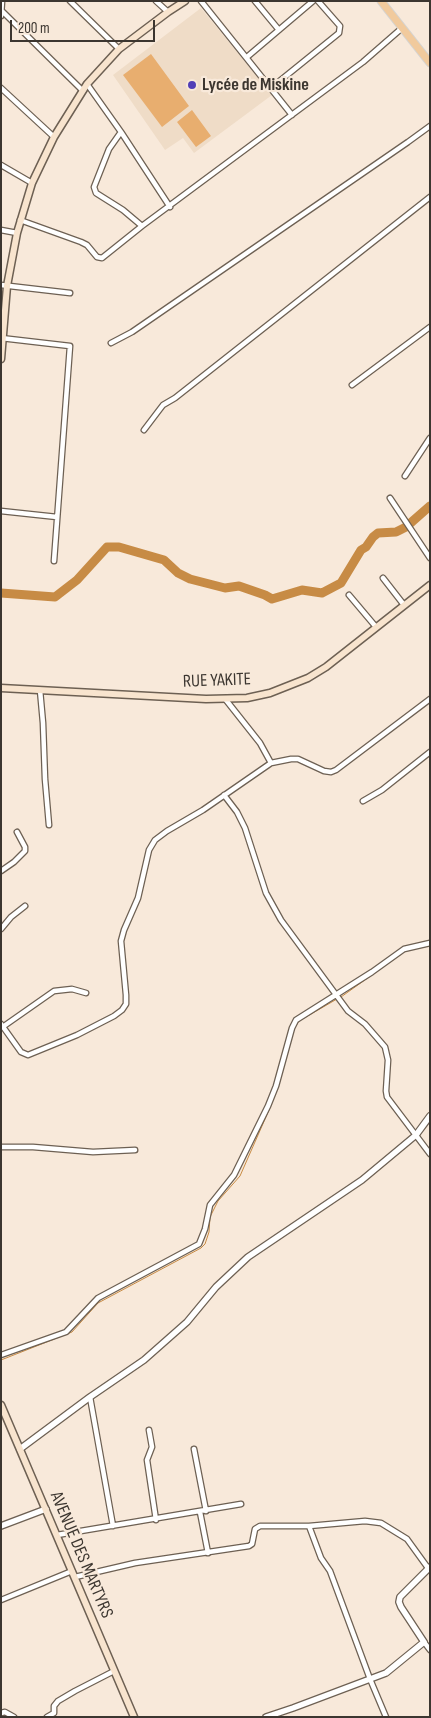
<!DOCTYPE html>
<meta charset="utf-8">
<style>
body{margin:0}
#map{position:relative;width:431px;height:1718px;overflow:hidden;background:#f8e9da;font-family:"Sofia Sans Condensed",sans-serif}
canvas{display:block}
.frame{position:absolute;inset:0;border:2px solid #3c3630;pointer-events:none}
.scale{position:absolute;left:10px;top:20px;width:145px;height:22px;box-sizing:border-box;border:2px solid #3c3630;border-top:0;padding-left:6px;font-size:15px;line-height:18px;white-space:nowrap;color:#3c3630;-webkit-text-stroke:4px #f8e9da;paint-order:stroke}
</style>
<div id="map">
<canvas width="431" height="1718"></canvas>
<div class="frame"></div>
<div class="scale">200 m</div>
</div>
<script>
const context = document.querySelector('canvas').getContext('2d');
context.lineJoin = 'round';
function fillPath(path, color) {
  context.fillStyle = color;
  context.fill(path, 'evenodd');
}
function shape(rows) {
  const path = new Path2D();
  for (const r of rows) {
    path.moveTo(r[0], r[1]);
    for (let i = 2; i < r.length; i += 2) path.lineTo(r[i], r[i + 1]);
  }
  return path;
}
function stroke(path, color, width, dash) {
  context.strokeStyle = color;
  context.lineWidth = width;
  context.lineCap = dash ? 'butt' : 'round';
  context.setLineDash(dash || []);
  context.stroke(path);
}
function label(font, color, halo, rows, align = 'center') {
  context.font = font + ' "Sofia Sans Condensed",sans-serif';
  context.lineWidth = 4.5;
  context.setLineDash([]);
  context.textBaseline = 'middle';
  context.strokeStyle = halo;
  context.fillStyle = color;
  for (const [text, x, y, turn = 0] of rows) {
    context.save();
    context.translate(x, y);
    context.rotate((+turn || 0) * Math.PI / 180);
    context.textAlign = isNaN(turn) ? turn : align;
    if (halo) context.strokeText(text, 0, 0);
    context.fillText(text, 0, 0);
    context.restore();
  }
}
fillPath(shape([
 [201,8,272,95,194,153,183,138,165,150,113,75]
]), '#efdcc7');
fillPath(shape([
 [151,54,189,106,162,127,123,75],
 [192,110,211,136,196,147,177,122]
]), '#e8ae6f');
stroke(shape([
 [423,947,430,946],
 [341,997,407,950],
 [294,1029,299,1021,337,999],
 [1,1360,72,1332,98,1303,201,1248,205,1244,209,1232,210,1217,218,1201,240,1176,269,1110,278,1087,286,1057]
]), '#c78b45', 1);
stroke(shape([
 [1,593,55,597,77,580,107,547,119,547,164,560,178,573,190,579,225,588,239,586,265,595,272,599,302,590,322,593,341,583,361,550,366,547,373,537,378,533,396,532,406,527,430,506]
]), '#c78b45', 9);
const minor = shape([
 [70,1,119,49],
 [156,1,168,12],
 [201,1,292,115],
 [255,1,279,30],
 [3,12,83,91],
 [1,16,2,1],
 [247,57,313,1],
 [87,84,121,132,170,207],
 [1,88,54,137],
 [271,88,339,33,340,26,318,1],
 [121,132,109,149,94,187,96,193,123,210,142,226],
 [1,165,32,183],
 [20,220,81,242,87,245,97,257,102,258,142,226,363,62,402,28],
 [1,230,17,233],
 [1,285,70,293],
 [1,338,70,346,54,561],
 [111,343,132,332,408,142,430,126],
 [352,385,430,327],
 [144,430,163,405,175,398,430,197],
 [405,476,430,438],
 [390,498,430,558],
 [1,511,57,517],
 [383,578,404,605],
 [349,595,376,627],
 [40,690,43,723,45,779,49,825],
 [226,700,260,743,271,763],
 [224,795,237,812,245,828,266,893,281,920,348,1011,365,1024,385,1047,388,1060,386,1091,387,1097,430,1154],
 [363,801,382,790,430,752],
 [1,871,14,862,25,851,25,847,17,832],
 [1,929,11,917,25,906],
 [1,1024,21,1052,28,1055,77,1035,114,1016,122,1010,126,1004,126,995,121,941,124,930,138,898,149,850,155,840,167,831,203,810,271,763,291,759,298,759,324,771,331,772,336,770,430,699],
 [4,1026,54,991,72,989,86,993],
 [1,1147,33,1147,93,1152,135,1150],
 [1,1355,66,1332,98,1298,199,1244,205,1229,210,1205,234,1175,268,1106,276,1086,292,1028,296,1020,372,972,404,949,430,943],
 [90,1397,113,1526],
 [149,1430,152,1447,147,1460,156,1520],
 [194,1449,206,1511],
 [200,1512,208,1553],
 [309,1526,321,1558,330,1571,370,1679,386,1717],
 [57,1535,241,1504],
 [75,1577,135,1563,249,1546,252,1544,255,1529,260,1526,309,1526,365,1521,381,1523,407,1539,428,1568],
 [1,1600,72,1571],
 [424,1642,430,1650],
 [1,1713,5,1712,14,1717],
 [47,1717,54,1713,54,1706,58,1701,75,1691,114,1671]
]);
const tertiary = shape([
 [20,1449,90,1397,144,1360,187,1322,216,1287,248,1257,362,1180,416,1135,430,1116],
 [1,1526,46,1509],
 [266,1717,293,1708,386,1673,424,1642,401,1607,399,1602,400,1597,430,1567]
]);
const secondary = shape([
 [1,359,7,286,17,233,32,183,54,137,87,84,119,49,168,12,185,1],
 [1,688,206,699,247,698,270,693,308,678,326,667,430,585],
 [1,1405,134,1717]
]);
const primary = shape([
 [381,1,430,63]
]);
stroke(minor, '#6d6053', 7);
stroke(tertiary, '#6d6053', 8);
stroke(secondary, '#6d6053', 9);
stroke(primary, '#d4d3d1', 9);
stroke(minor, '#fff', 4.5);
stroke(tertiary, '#fff', 5.5);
stroke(secondary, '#f8e4ce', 6);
stroke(primary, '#f1ca9d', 7);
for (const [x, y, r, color] of [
 [192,85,5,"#513fb6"]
]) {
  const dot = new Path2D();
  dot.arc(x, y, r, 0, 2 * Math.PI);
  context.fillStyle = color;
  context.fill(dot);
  stroke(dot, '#f8e9da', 2);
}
label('bold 18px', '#3c3630', '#f8e9da', [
 ["Lycée de Miskine",202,85]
], 'left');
label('18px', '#3c3630', '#f8e9da', [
 ["RUE YAKITE",217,681,-2],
 ["AVENUE DES MARTYRS",81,1555,67]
]);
</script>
